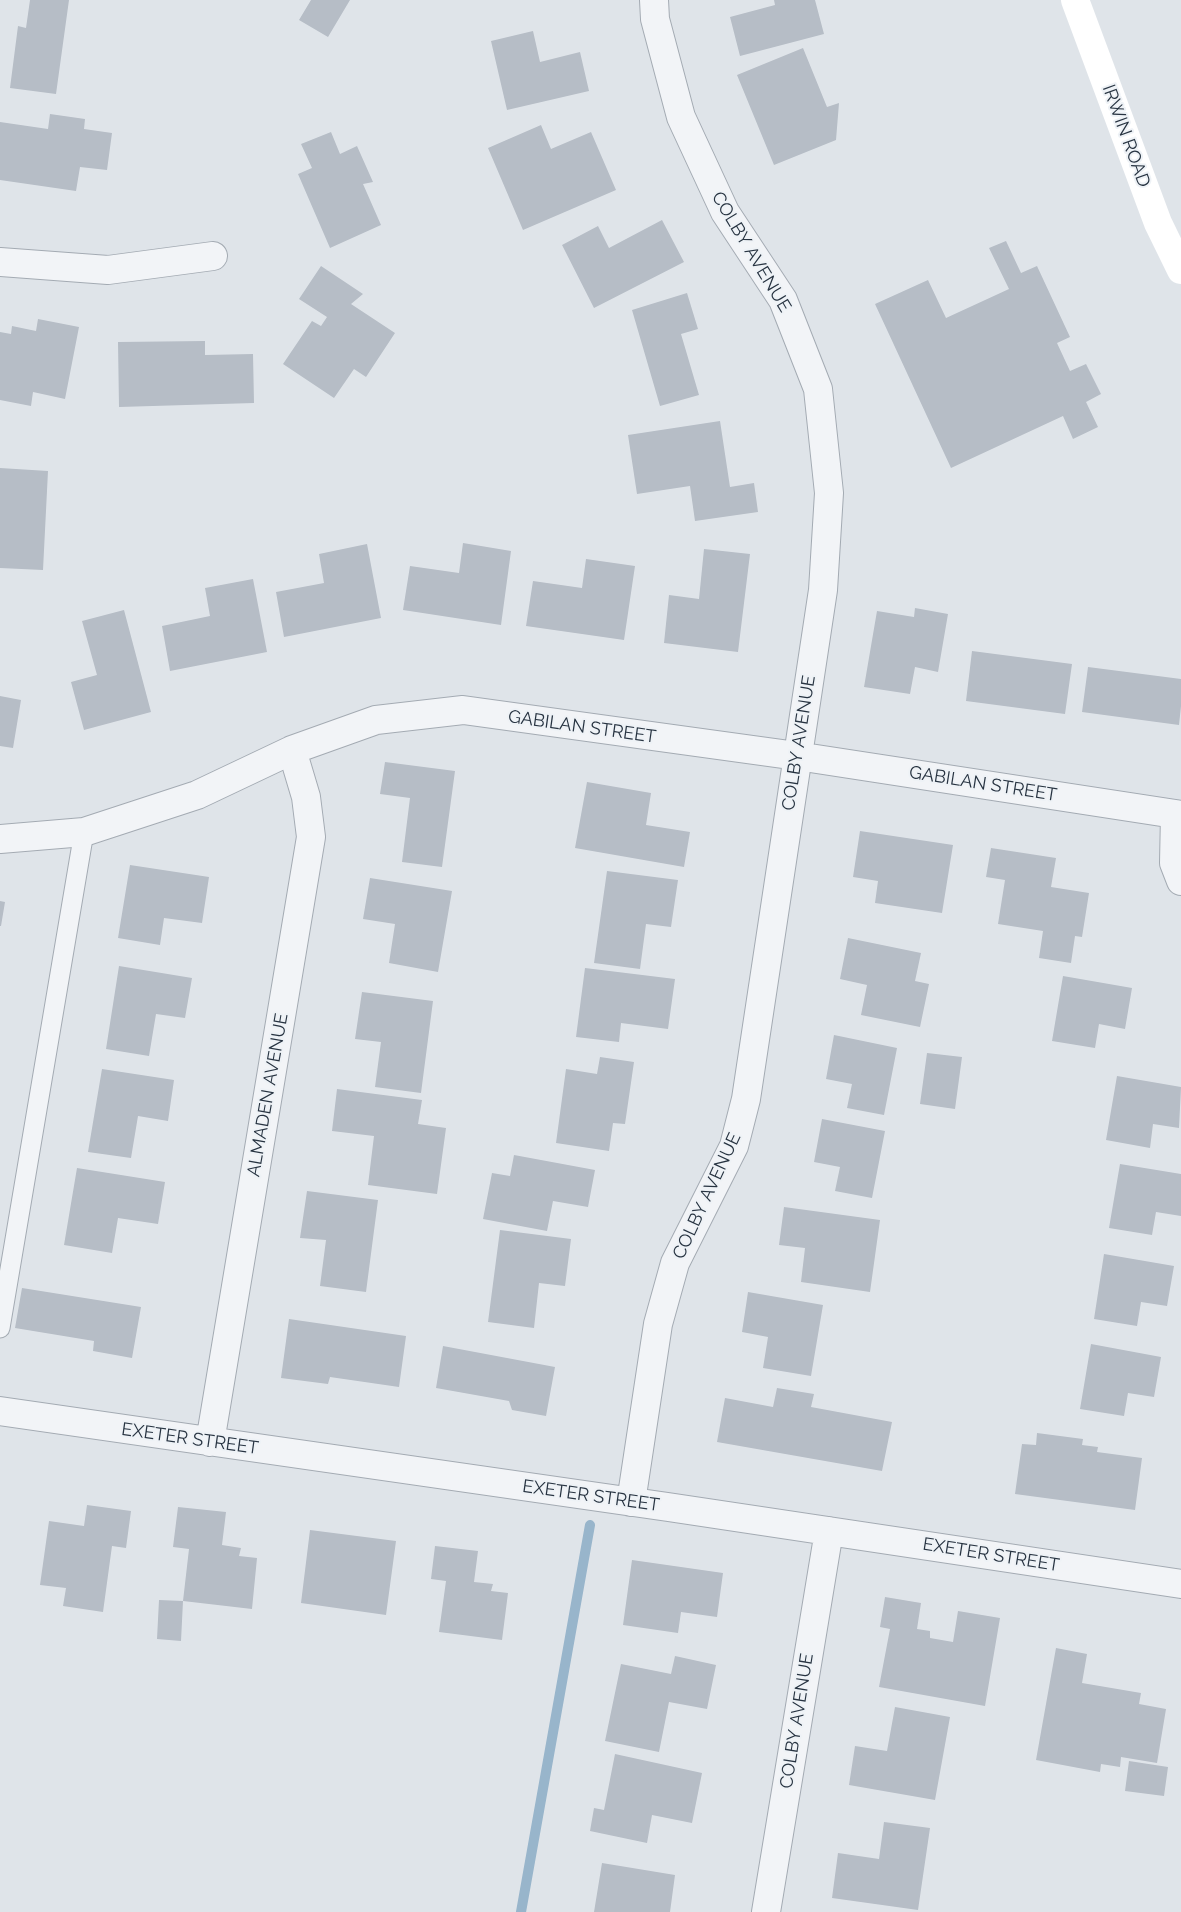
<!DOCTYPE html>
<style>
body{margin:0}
canvas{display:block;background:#dfe4e9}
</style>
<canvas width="1181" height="1912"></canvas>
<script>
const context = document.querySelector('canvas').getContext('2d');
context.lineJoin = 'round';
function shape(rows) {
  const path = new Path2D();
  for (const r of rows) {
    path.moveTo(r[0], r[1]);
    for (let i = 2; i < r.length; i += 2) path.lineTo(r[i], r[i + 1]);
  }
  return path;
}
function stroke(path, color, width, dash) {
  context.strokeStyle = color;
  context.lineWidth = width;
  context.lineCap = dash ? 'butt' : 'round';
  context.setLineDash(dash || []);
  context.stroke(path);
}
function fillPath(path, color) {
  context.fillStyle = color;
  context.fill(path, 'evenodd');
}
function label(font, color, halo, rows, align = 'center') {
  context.font = font + ' Raleway,sans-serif';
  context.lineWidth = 4;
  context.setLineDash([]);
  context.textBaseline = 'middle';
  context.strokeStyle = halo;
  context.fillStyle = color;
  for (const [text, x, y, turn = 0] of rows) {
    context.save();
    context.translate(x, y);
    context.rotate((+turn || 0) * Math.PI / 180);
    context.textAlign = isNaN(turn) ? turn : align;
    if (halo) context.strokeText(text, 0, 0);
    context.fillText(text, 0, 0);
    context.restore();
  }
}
stroke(shape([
 [521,1912,590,1525]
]), '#98b5cb', 10);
fillPath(shape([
 [30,0,69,0,56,94,10,88,18,26,26,28],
 [311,0,350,0,328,37,299,20],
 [774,0,815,0,824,34,740,56,730,17,775,5],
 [533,31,540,62,580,52,589,91,507,110,491,41],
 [803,48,827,107,839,103,836,140,774,165,737,75],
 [50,114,85,119,84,129,112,133,107,170,80,167,76,191,0,180,0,122,48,129],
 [541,125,551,149,591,132,616,190,523,230,488,148],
 [331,132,340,154,357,146,373,182,363,184,381,225,330,248,298,174,312,168,301,144],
 [662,220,684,262,594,308,562,245,598,226,609,248],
 [1006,241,1021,273,1037,266,1070,337,1057,343,1070,371,1086,364,1101,394,1086,402,1098,427,1073,439,1063,416,951,468,875,304,928,280,946,318,1009,289,989,248],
 [321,266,363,294,351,304,395,333,366,377,354,369,334,398,283,364,312,321,321,326,327,317,299,299],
 [687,293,698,329,681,334,699,395,660,406,632,310],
 [38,319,79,327,65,399,33,392,31,406,0,400,0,332,11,334,12,326,36,331],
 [205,341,205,355,253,354,254,403,119,407,118,342],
 [720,421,730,487,754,483,758,512,695,521,690,486,637,494,628,435],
 [0,468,48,471,43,570,0,568],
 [463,543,511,551,501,625,403,610,410,566,459,573],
 [367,544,381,618,284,637,276,592,324,583,319,554],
 [704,549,750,554,738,652,664,643,669,595,699,599],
 [586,559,635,566,624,640,526,626,533,581,582,588],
 [253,579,267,652,170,671,162,626,210,616,205,588],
 [915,608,948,614,938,672,915,667,910,694,864,687,877,611,914,617],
 [124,610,151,712,84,730,71,682,97,675,82,621],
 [972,651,1072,664,1065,714,966,701],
 [1088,667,1181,679,1181,706,1179,725,1082,712],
 [0,696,21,700,13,748,0,746],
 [385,762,455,771,442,867,402,862,410,798,380,794],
 [587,782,651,793,646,825,690,832,684,867,575,848],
 [860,831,953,845,942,913,875,903,878,881,853,877],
 [991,848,1056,858,1051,887,1089,893,1082,937,1075,936,1071,963,1039,958,1043,931,998,924,1005,880,986,877],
 [130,865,209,877,202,923,164,918,160,945,118,938],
 [607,871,678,880,671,927,646,924,640,969,594,963],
 [370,878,452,891,438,972,389,963,395,924,363,919],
 [0,901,5,902,1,926,0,926],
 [848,938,921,953,915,981,929,984,920,1027,861,1015,867,985,840,979],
 [119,966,192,978,185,1018,156,1014,149,1056,106,1049],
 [585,968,675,979,668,1029,621,1023,619,1042,576,1037],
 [1063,976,1132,988,1125,1029,1099,1024,1095,1048,1052,1041],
 [362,992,433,1001,421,1093,375,1087,381,1042,355,1039],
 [834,1035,897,1048,884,1115,847,1108,852,1084,826,1079],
 [927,1053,962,1057,955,1109,920,1104],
 [600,1057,634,1062,625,1124,613,1123,609,1151,556,1143,566,1069,597,1074],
 [102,1069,174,1080,168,1121,138,1116,131,1158,88,1152],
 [1117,1076,1181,1087,1179,1128,1153,1124,1150,1148,1106,1140],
 [337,1089,422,1100,418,1124,446,1128,437,1194,368,1185,374,1136,332,1131],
 [822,1119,885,1131,872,1198,835,1191,840,1167,814,1162],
 [514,1155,595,1170,588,1207,553,1201,547,1231,483,1219,492,1173,510,1176],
 [1120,1164,1181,1174,1181,1216,1156,1212,1152,1235,1109,1228],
 [77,1168,165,1182,158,1224,118,1218,112,1253,64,1245],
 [307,1191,378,1200,366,1292,320,1286,326,1240,300,1238],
 [784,1207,880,1220,870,1292,801,1282,805,1248,779,1245],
 [500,1230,571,1239,565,1286,539,1283,534,1328,488,1322],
 [1104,1254,1174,1266,1167,1306,1141,1302,1137,1326,1094,1319],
 [22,1288,141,1307,132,1358,93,1351,94,1341,15,1328],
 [748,1292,823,1305,811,1376,763,1368,768,1337,742,1332],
 [289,1319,406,1336,399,1387,330,1377,328,1384,281,1378],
 [1091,1344,1161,1357,1154,1397,1128,1393,1124,1416,1080,1409],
 [443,1346,555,1367,546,1416,512,1410,509,1401,436,1388],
 [777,1388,814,1394,811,1407,892,1422,882,1471,717,1442,725,1398,773,1407],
 [1037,1433,1083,1439,1082,1445,1098,1447,1097,1452,1142,1458,1135,1510,1015,1494,1022,1444,1036,1445],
 [87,1505,131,1511,126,1548,112,1546,103,1612,63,1606,66,1588,40,1585,49,1521,84,1526],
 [178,1507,226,1512,222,1545,241,1548,239,1556,257,1558,252,1609,183,1601,181,1641,157,1639,159,1600,183,1601,189,1549,173,1547],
 [310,1530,396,1541,386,1615,301,1603],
 [435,1546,478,1551,474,1582,493,1584,491,1591,508,1593,502,1640,439,1632,446,1581,431,1579],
 [632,1560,723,1573,717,1617,681,1612,678,1633,623,1625],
 [885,1597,921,1603,917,1629,930,1631,930,1638,953,1642,958,1611,1000,1618,985,1706,879,1687,890,1629,880,1627],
 [1056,1648,1087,1654,1082,1683,1141,1693,1139,1704,1166,1709,1157,1763,1121,1757,1120,1767,1101,1764,1100,1772,1036,1760],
 [675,1656,716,1665,707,1709,669,1702,659,1752,605,1741,621,1664,671,1674],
 [895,1707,950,1717,935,1800,849,1785,855,1746,887,1751],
 [615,1754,702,1773,692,1823,652,1815,647,1843,590,1831,594,1808,604,1810],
 [1129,1761,1168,1767,1164,1796,1125,1791],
 [884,1822,930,1828,918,1910,832,1898,838,1853,879,1859],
 [602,1863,675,1875,670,1912,594,1912]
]), '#b6bdc6');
const lane = shape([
 [0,1328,84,832]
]);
const street = shape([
 [0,262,108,270,213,256],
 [1175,814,1174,863,1181,881],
 [0,839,84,832,197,795,292,750,376,720,463,710,797,756,1181,815],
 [0,1411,668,1507,1181,1584],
 [210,1442,311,837,306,797,292,750],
 [631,1502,658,1324,675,1263,734,1146,746,1099,823,590,829,493,818,389,783,300,725,212,681,117,655,19,654,0],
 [766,1912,829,1531]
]);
stroke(lane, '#a4abb3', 21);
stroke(street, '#a4abb3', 30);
stroke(lane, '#f2f4f7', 19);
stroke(street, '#f2f4f7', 28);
stroke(shape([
 [1075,0,1158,223,1181,270]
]), '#fff', 28);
label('18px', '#273341', '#eef2f6', [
 ["IRWIN ROAD",1126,136,70],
 ["COLBY AVENUE",751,252,59],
 ["GABILAN STREET",582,727,8],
 ["COLBY AVENUE",799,743,-81],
 ["GABILAN STREET",983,784,9],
 ["ALMADEN AVENUE",268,1095,-80],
 ["COLBY AVENUE",707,1196,-65],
 ["EXETER STREET",190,1439,8],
 ["EXETER STREET",591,1496,8],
 ["EXETER STREET",991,1555,9],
 ["COLBY AVENUE",797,1721,-81]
]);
</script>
